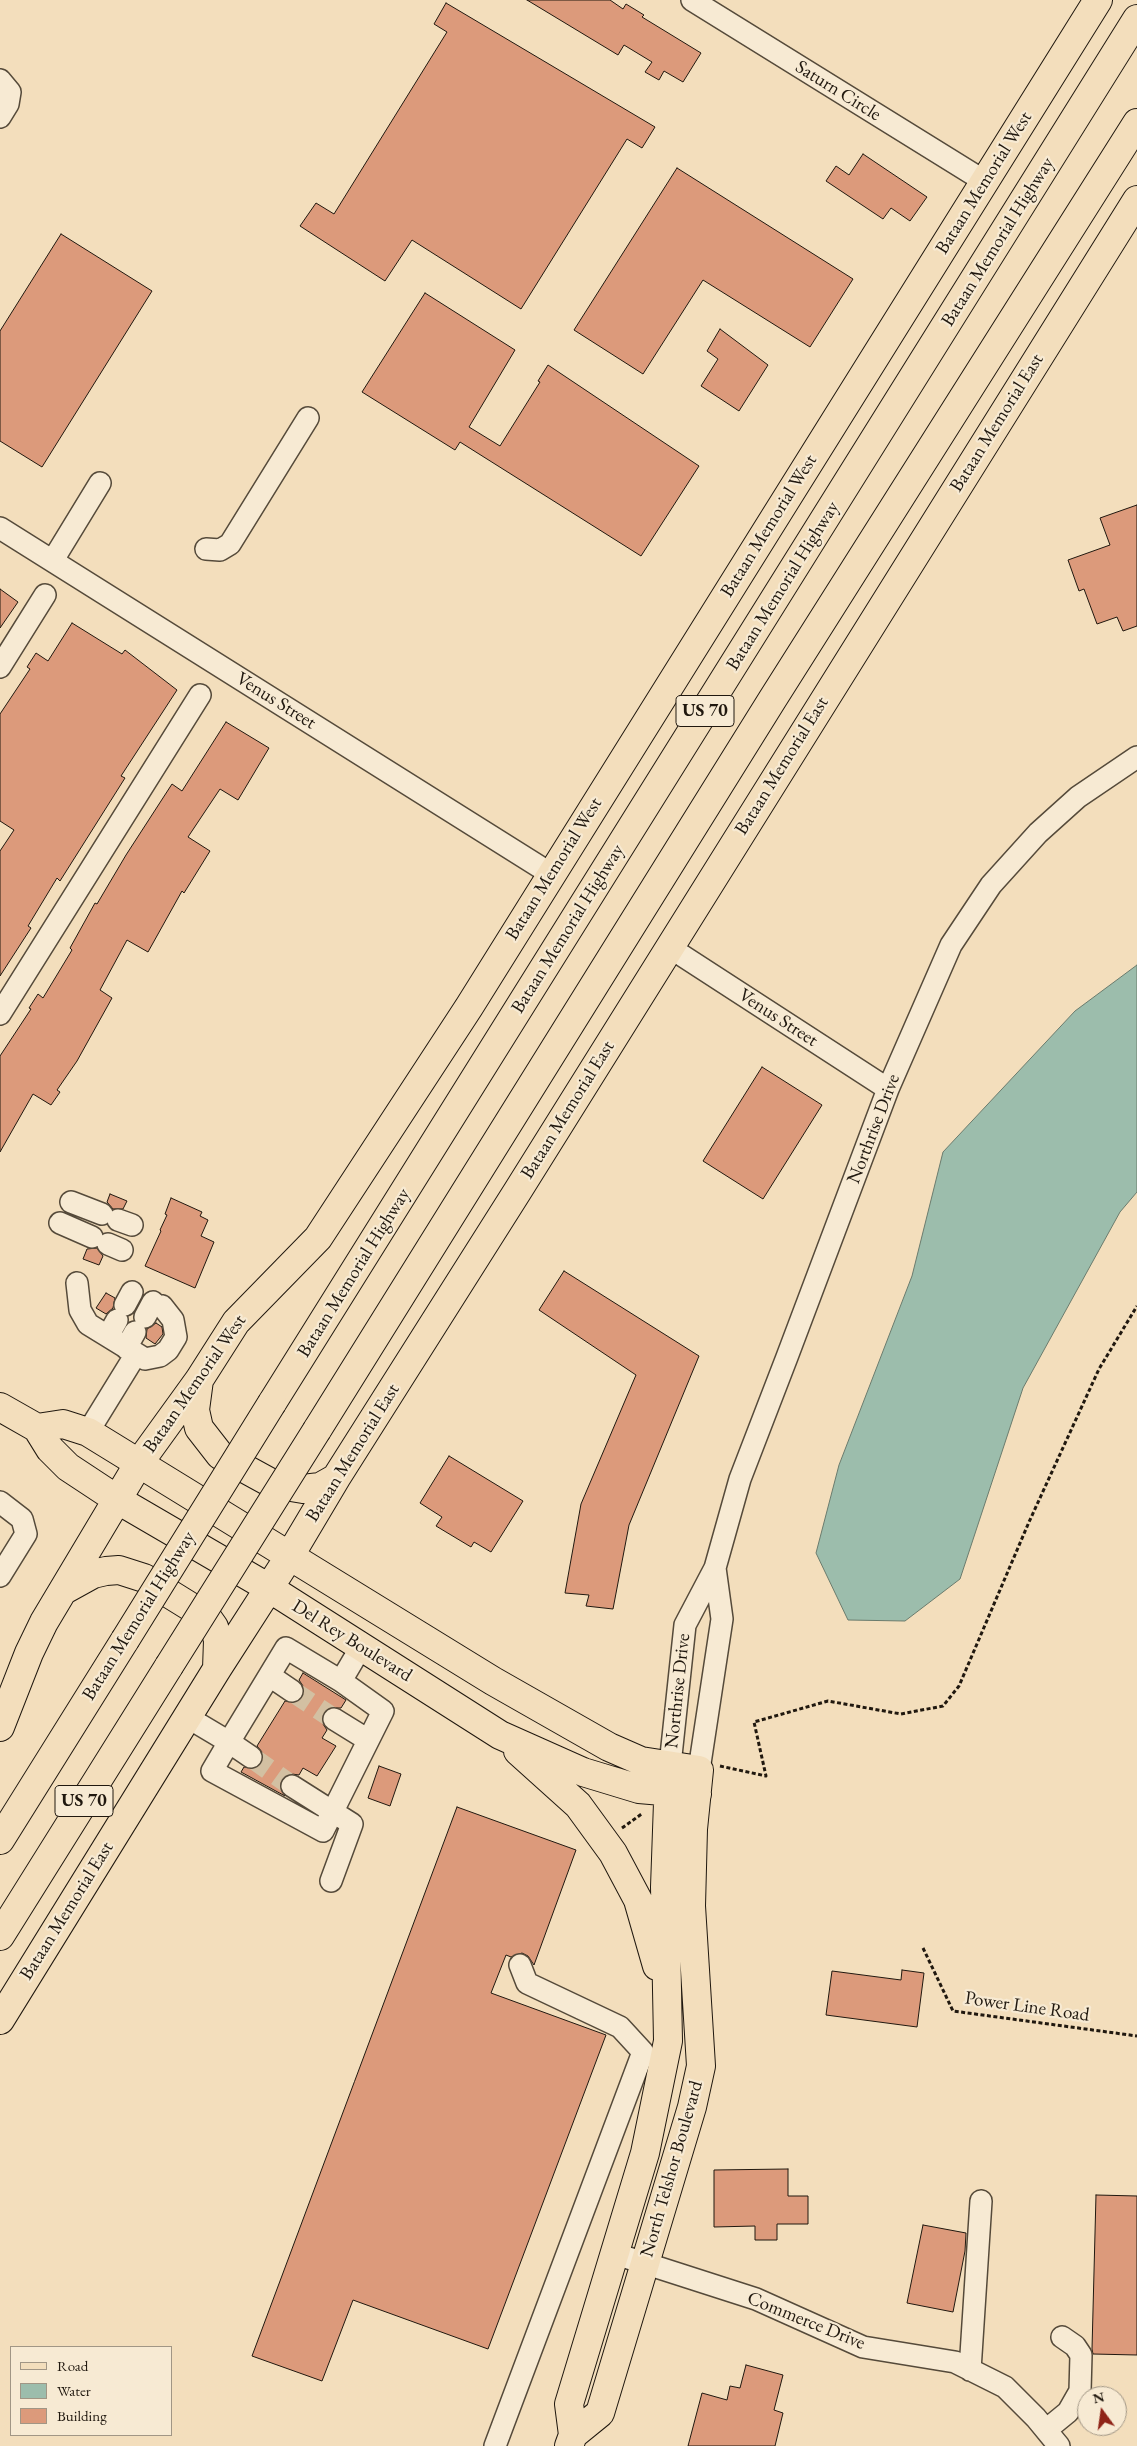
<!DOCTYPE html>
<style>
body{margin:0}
#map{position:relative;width:1137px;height:2446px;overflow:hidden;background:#f3debc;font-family:"EB Garamond",serif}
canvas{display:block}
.legend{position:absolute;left:10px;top:2346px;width:162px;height:90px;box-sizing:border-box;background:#f7ead3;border:1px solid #a19685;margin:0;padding:6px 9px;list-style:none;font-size:15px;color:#20180f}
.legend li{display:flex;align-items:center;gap:10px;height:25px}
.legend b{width:25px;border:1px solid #a19685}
.north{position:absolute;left:1077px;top:2386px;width:50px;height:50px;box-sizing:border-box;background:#f7ead3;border:1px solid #a19685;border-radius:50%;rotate:346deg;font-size:14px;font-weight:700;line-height:20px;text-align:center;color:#20180f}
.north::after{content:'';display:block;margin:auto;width:18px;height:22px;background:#8f2418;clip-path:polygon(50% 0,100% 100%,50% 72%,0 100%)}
</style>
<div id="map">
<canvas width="1137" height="2446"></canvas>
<ul class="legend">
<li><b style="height:6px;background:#f3debc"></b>Road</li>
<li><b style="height:14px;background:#9cbdac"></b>Water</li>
<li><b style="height:14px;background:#dc9a7b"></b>Building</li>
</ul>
<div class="north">N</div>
</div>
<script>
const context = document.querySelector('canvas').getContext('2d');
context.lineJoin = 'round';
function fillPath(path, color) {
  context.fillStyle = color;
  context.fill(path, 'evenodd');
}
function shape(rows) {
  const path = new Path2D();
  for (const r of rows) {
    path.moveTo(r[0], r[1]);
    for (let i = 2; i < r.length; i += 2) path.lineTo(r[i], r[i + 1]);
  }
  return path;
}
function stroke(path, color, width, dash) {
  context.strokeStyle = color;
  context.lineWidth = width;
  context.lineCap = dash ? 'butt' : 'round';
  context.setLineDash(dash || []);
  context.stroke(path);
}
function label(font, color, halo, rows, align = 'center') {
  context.font = font + ' "EB Garamond",serif';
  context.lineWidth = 4.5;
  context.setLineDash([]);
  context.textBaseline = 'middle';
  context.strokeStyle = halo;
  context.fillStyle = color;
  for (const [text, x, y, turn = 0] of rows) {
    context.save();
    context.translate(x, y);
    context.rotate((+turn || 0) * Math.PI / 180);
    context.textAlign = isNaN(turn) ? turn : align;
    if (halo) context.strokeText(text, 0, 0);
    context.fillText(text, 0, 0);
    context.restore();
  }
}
const water = shape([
 [1137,965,1137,1192,1120,1212,1023,1388,960,1579,905,1621,848,1620,816,1553,839,1465,912,1276,943,1152,1075,1011,1137,965]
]);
fillPath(water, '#9cbdac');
stroke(water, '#6a7b6d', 1);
const building = shape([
 [527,0,610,0,623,9,626,4,644,15,642,17,701,53,683,82,664,71,659,80,645,72,652,62,624,45,618,55,527,0],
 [446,3,655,127,642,148,627,139,521,309,412,240,385,281,300,226,316,203,334,214,447,32,434,24,446,3],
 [863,154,927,197,910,221,891,208,883,219,826,181,836,166,849,175,863,154],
 [677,168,853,279,810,347,703,280,643,374,574,330,677,168],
 [61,234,152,291,42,467,0,441,0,331,61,234],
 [425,293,515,350,469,427,500,446,540,382,538,381,548,365,699,466,641,556,460,442,455,450,362,392,425,293],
 [720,329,768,365,739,411,701,386,718,359,707,351,720,329],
 [1137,505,1137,626,1123,631,1117,617,1097,624,1084,589,1079,591,1068,560,1110,545,1100,518,1137,505],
 [0,589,18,602,0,628,0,589],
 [72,623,122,654,125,650,177,690,121,776,125,778,60,881,57,878,28,926,31,928,0,976,0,851,14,830,0,821,0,714,30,669,27,667,36,653,48,661,72,623],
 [226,722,269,748,238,800,220,789,188,837,210,851,184,893,182,891,148,952,127,940,100,990,112,998,77,1061,57,1090,60,1092,51,1105,33,1094,0,1152,0,1056,31,1009,29,1008,38,994,43,998,72,950,70,948,95,903,97,904,126,855,172,784,182,791,226,722],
 [762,1067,822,1105,763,1199,703,1161,762,1067],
 [110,1194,127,1201,123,1209,113,1209,107,1202,110,1194],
 [171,1198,202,1212,200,1216,208,1220,201,1236,214,1242,195,1288,145,1266,161,1231,160,1230,167,1215,165,1214,171,1198],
 [97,1248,103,1256,99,1265,83,1259,87,1249,97,1248],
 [564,1271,699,1356,629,1525,613,1609,586,1606,589,1595,565,1593,581,1504,636,1375,539,1310,564,1271],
 [106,1293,115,1298,113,1308,106,1314,96,1308,106,1293],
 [156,1323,162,1327,163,1334,155,1344,146,1338,147,1329,156,1323],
 [449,1456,523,1501,491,1552,474,1542,471,1547,436,1526,442,1517,420,1503,449,1456],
 [303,1673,346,1700,341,1708,329,1708,323,1713,323,1724,327,1730,322,1738,336,1746,317,1776,303,1768,299,1775,292,1774,286,1775,280,1786,285,1796,241,1772,244,1767,256,1768,262,1764,262,1752,257,1746,285,1701,297,1702,303,1698,303,1686,299,1680,303,1673],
 [379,1766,401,1774,390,1806,368,1798,379,1766],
 [457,1807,576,1850,534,1965,528,1956,522,1953,511,1957,506,1955,491,1993,606,2035,488,2349,353,2300,322,2381,252,2356,457,1807],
 [902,1970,924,1973,917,2027,826,2015,832,1971,901,1980,902,1970],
 [788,2169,788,2196,808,2196,808,2224,777,2224,777,2240,755,2240,755,2226,714,2227,714,2170,788,2169],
 [1096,2195,1137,2196,1137,2355,1093,2354,1092,2349,1096,2195],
 [923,2225,966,2233,965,2251,953,2312,907,2303,923,2225],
 [746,2365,783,2375,774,2410,783,2413,775,2446,688,2446,702,2393,727,2400,730,2386,740,2388,746,2365]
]);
fillPath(building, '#dc9a7b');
stroke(building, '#20180f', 1);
stroke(shape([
 [292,1691,334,1719],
 [251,1757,292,1786]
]), '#d3c0a2', 21, [21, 11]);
const minor = shape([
 [692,0,984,181],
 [0,80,10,92,8,104,0,117],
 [0,528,551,874],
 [206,549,220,550,230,544,308,418],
 [53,560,100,483],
 [0,667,45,595],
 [669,947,888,1089],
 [0,1014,200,695],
 [71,1202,102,1214],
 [118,1220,132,1225],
 [60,1223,92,1237],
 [108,1244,122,1250],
 [77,1283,80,1310,88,1324,145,1359,160,1356,168,1350,176,1337,173,1320,162,1306],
 [125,1305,132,1292],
 [145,1317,153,1302],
 [108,1336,117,1320],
 [126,1348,135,1332],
 [88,1432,136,1354],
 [0,1502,22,1519,26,1534,0,1576],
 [270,1676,292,1691],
 [341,1681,361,1647],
 [187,1717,229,1742,286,1648,341,1681,383,1711,323,1831,212,1771,229,1742,251,1757],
 [334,1719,368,1740],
 [670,1765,685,1625,715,1568,740,1479,787,1357,888,1089,951,945,991,885,1038,833,1078,797,1137,757],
 [699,1770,722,1619,715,1568],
 [292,1786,352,1824,331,1881],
 [616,2254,756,2299,863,2347,955,2362,1005,2387,1036,2418,1059,2446],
 [970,2370,981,2201],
 [1046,2430,1068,2412,1080,2391,1081,2355,1075,2346,1062,2337],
 [495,2446,643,2052,620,2027,527,1983,520,1965]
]);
const major = shape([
 [199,1380,195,1410,199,1428,220,1455,273,1484,303,1489,320,1487,336,1478],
 [0,1407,37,1428,50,1449,68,1467,118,1500,269,1588,500,1735,583,1772,639,1789,697,1794],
 [37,1428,63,1424,88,1432,493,1681,609,1747,641,1761,699,1770,693,1829,691,1906,701,2066,692,2107,600,2413,573,2435],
 [64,1590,93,1574,106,1571,119,1570,144,1578,207,1617,214,1627,218,1640,217,1669],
 [0,1727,29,1653,44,1622,139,1463,199,1380,236,1322,318,1238,469,1007,1098,0],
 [518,1751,578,1805,613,1853,638,1900,657,1966],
 [0,2020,217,1669,289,1557,336,1478,517,1192,1137,200],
 [569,2446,573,2435,569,2404,645,2153,668,2041,665,1887,669,1774]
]);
const highway = shape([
 [272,1403,1137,19],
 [317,1430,772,700,1137,123],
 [0,1840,125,1640],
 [0,1936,169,1666]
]);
stroke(minor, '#554a3a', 24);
stroke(major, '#20180f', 30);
stroke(highway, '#20180f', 30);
stroke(shape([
 [720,1766,766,1776,754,1722,828,1701,901,1714,943,1706,959,1686,1029,1522,1099,1369,1137,1306],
 [622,1828,643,1813],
 [923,1948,953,2011,1137,2036]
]), '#20180f', 3, [4, 2.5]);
stroke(minor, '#f7ead3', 21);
stroke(major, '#f3debc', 28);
stroke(highway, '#f3debc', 28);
const highwayBridge = shape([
 [125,1640,272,1403],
 [169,1666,317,1430]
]);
stroke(highwayBridge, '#20180f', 30, []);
stroke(highwayBridge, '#f3debc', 28);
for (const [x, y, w] of [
 [705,711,58],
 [84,1801,58]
]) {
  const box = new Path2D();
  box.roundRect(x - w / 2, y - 15.5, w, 31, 4);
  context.fillStyle = '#f7ead3';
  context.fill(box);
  stroke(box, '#20180f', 1);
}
label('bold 18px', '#20180f', null, [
 ["US 70",705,711],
 ["US 70",84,1801]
]);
label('19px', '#20180f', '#f7ead3', [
 ["Saturn Circle",838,91,32],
 ["Bataan Memorial West",984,183,-58],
 ["Bataan Memorial Highway",998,242,-58],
 ["Bataan Memorial East",997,423,-58],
 ["Bataan Memorial West",769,526,-58],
 ["Bataan Memorial Highway",783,586,-58],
 ["Venus Street",276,701,32],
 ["Bataan Memorial East",782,766,-58],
 ["Bataan Memorial West",554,869,-58],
 ["Bataan Memorial Highway",568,929,-58],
 ["Venus Street",778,1018,33],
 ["Bataan Memorial East",568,1110,-58],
 ["Northrise Drive",874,1129,-69],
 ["Bataan Memorial Highway",354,1273,-58],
 ["Bataan Memorial West",195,1384,-55],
 ["Bataan Memorial East",353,1453,-58],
 ["Bataan Memorial Highway",139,1616,-58],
 ["Del Rey Boulevard",352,1641,32],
 ["Northrise Drive",678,1691,-84],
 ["Bataan Memorial East",67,1911,-58],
 ["Power Line Road",1027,2007,8],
 ["North Telshor Boulevard",672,2169,-74],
 ["Commerce Drive",806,2321,22]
]);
</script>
